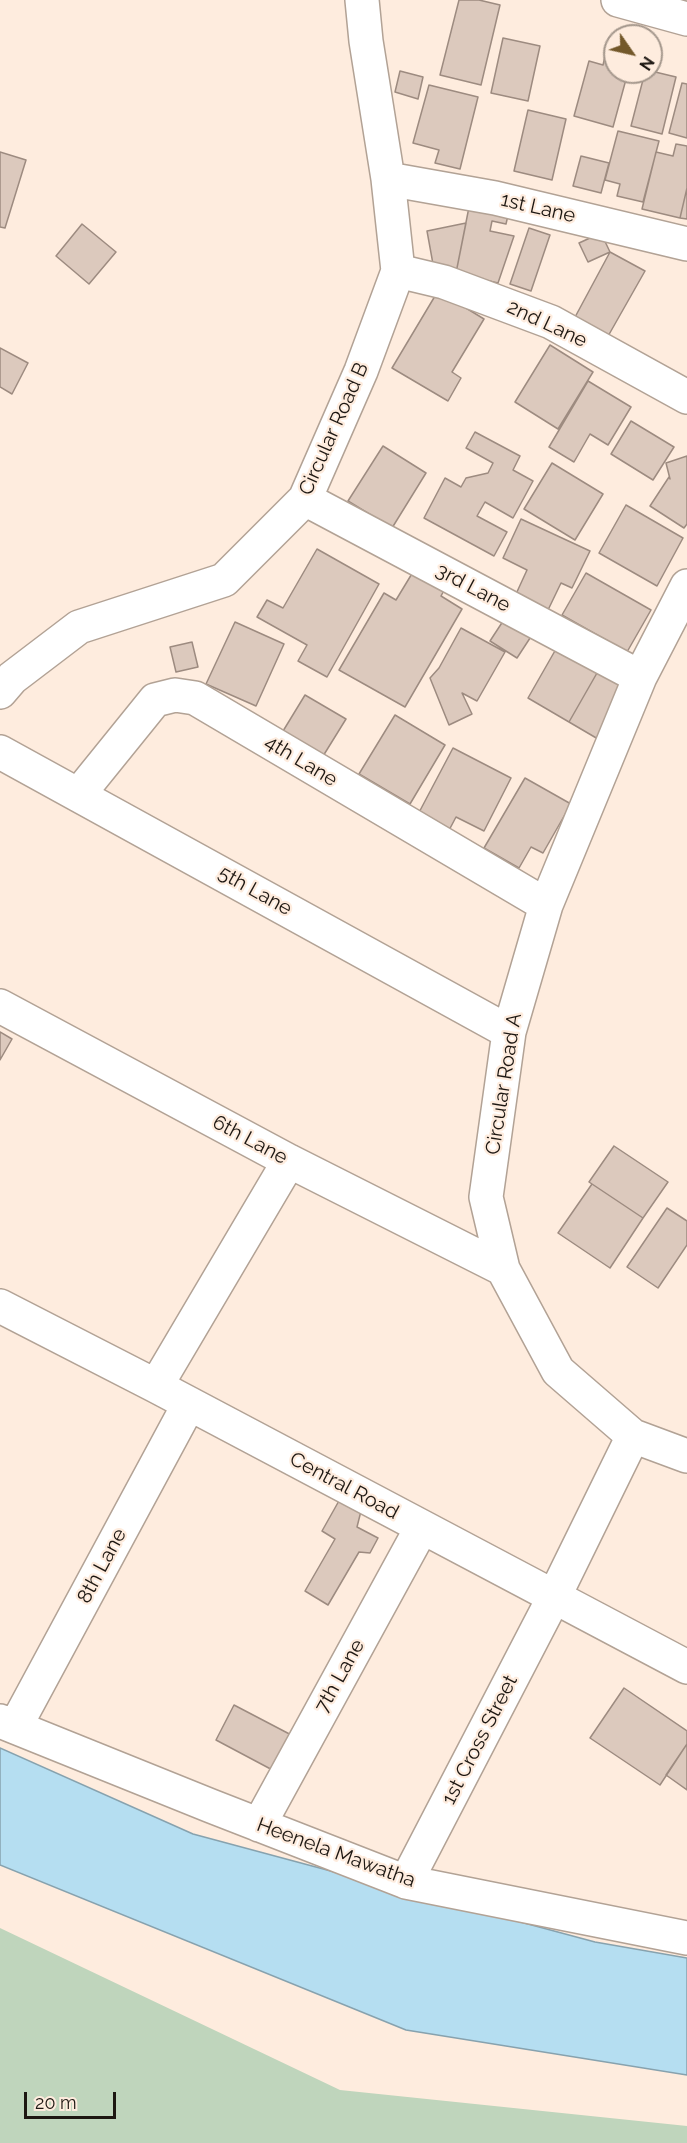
<!DOCTYPE html>
<style>
body{margin:0}
#map{position:relative;width:687px;height:2143px;overflow:hidden;background:#feecde;font-family:Raleway,sans-serif}
canvas{display:block}
.north{position:absolute;left:603px;top:24px;width:60px;height:60px;box-sizing:border-box;background:#feecde;border:2px solid #a4978c;border-radius:50%;rotate:124deg;font-size:16px;font-weight:700;line-height:24px;text-align:center;color:#1d1712}
.north::after{content:'';display:block;margin:auto;width:21px;height:27px;background:#73582a;clip-path:polygon(50% 0,100% 100%,50% 72%,0 100%)}
.scale{position:absolute;left:24px;top:2092px;width:92px;height:27px;box-sizing:border-box;border:3px solid #1d1712;border-top:0;padding-left:8px;font-size:18px;line-height:21px;white-space:nowrap;color:#1d1712;-webkit-text-stroke:4px #feecde;paint-order:stroke}
</style>
<div id="map">
<canvas width="687" height="2143"></canvas>
<div class="north">N</div>
<div class="scale">20 m</div>
</div>
<script>
const context = document.querySelector('canvas').getContext('2d');
context.lineJoin = 'round';
function fillPath(path, color) {
  context.fillStyle = color;
  context.fill(path, 'evenodd');
}
function shape(rows) {
  const path = new Path2D();
  for (const r of rows) {
    path.moveTo(r[0], r[1]);
    for (let i = 2; i < r.length; i += 2) path.lineTo(r[i], r[i + 1]);
  }
  return path;
}
function stroke(path, color, width, dash) {
  context.strokeStyle = color;
  context.lineWidth = width;
  context.lineCap = dash ? 'butt' : 'round';
  context.setLineDash(dash || []);
  context.stroke(path);
}
function label(font, color, halo, rows, align = 'center') {
  context.font = font + ' Raleway,sans-serif';
  context.lineWidth = 4.5;
  context.setLineDash([]);
  context.textBaseline = 'middle';
  context.strokeStyle = halo;
  context.fillStyle = color;
  for (const [text, x, y, turn = 0] of rows) {
    context.save();
    context.translate(x, y);
    context.rotate((+turn || 0) * Math.PI / 180);
    context.textAlign = isNaN(turn) ? turn : align;
    if (halo) context.strokeText(text, 0, 0);
    context.fillText(text, 0, 0);
    context.restore();
  }
}
fillPath(shape([
 [0,1928,340,2090,687,2126,687,2143,0,2143]
]), '#bfd5bc');
const water = shape([
 [0,1748,193,1834,595,1942,687,1958,687,2075,406,2030,0,1865,0,1748]
]);
fillPath(water, '#b5def1');
stroke(water, '#87a2ae', 1.5);
const building = shape([
 [459,0,479,0,500,5,481,85,440,75,459,0],
 [503,38,540,46,528,101,491,93,503,38],
 [607,48,615,50,615,72,628,72,613,127,574,116,589,61,603,65,607,48],
 [400,71,423,77,418,99,395,92,400,71],
 [651,71,676,77,662,134,631,126,645,72,651,71],
 [682,83,687,84,687,138,669,133,682,83],
 [429,85,478,97,460,169,435,163,439,150,413,143,429,85],
 [528,110,566,119,552,180,514,171,528,110],
 [618,131,659,141,643,202,617,196,620,184,605,180,618,131],
 [676,144,687,146,687,188,680,218,642,209,656,152,673,156,676,144],
 [0,152,26,160,5,228,0,227,0,152],
 [581,156,609,163,601,193,573,186,581,156],
 [687,188,687,219,680,218,687,188],
 [470,202,509,211,506,224,492,221,490,231,514,236,498,283,456,273,470,202],
 [466,223,456,273,433,264,427,231,466,223],
 [82,224,116,252,89,284,56,256,82,224],
 [529,228,550,235,531,291,510,284,529,228],
 [601,233,610,252,588,262,579,243,601,233],
 [610,252,645,271,607,338,574,319,610,252],
 [438,291,484,319,452,372,461,378,448,401,392,368,438,291],
 [550,345,593,372,558,429,515,402,550,345],
 [0,348,28,363,12,394,0,387,0,348],
 [588,381,631,407,608,445,590,434,574,462,549,447,588,381],
 [631,421,674,447,653,480,611,454,631,421],
 [475,432,520,456,513,470,533,481,513,518,485,502,477,516,507,532,494,556,424,518,445,478,461,487,466,478,488,473,493,463,466,448,475,432],
 [383,446,426,473,392,528,348,501,383,446],
 [687,456,687,524,684,528,650,506,669,477,670,479,666,463,687,456],
 [552,463,603,494,575,540,524,509,552,463],
 [626,505,683,538,657,586,599,553,626,505],
 [521,519,590,551,572,588,561,583,548,610,516,594,527,570,503,558,521,519],
 [317,549,379,584,327,677,298,661,307,645,257,617,267,600,283,608,317,549],
 [416,567,447,585,441,596,462,609,405,707,339,670,384,593,396,600,416,567],
 [586,573,651,610,627,652,562,615,586,573],
 [507,615,534,632,517,658,490,641,507,615],
 [235,622,284,644,256,706,206,684,235,622],
 [461,628,505,652,477,701,462,693,472,714,449,725,430,678,439,668,461,628],
 [192,642,198,667,176,672,170,647,192,642],
 [560,642,601,666,569,722,528,698,560,642],
 [601,666,630,683,598,739,569,722,601,666],
 [305,695,346,719,320,761,280,736,305,695],
 [395,715,445,745,410,804,359,774,395,715],
 [453,748,511,778,484,831,456,817,446,836,415,820,453,748],
 [525,778,571,804,543,853,531,847,519,868,484,848,525,778],
 [0,1032,12,1039,0,1060,0,1032],
 [614,1146,668,1182,643,1218,589,1182,614,1146],
 [592,1184,643,1218,610,1268,558,1233,592,1184],
 [667,1208,687,1221,687,1245,658,1288,627,1267,667,1208],
 [340,1499,361,1511,357,1527,378,1538,370,1553,359,1552,328,1605,305,1591,335,1539,322,1531,340,1499],
 [624,1688,687,1731,687,1744,660,1785,590,1738,624,1688],
 [234,1705,299,1739,280,1774,216,1740,234,1705],
 [687,1744,687,1790,666,1775,687,1744]
]);
fillPath(building, '#dcc9bd');
stroke(building, '#9d8b80', 1.5);
const minor = shape([
 [618,0,687,19],
 [388,179,495,198,687,244],
 [398,271,444,282,551,322,687,397],
 [305,499,640,677],
 [687,586,640,677,546,905,509,1032,486,1197,503,1269,558,1371,633,1436,687,1456],
 [0,692,12,678,79,627,224,580,305,499,361,371,398,271,388,179,366,41,362,0],
 [0,752,509,1032],
 [79,794,155,700,175,695,195,698,546,905],
 [0,1006,289,1161,503,1269],
 [0,1306,156,1386,687,1667],
 [156,1386,289,1161],
 [0,1721,211,1806,406,1882,687,1938],
 [15,1727,189,1404],
 [259,1825,422,1527],
 [406,1882,554,1597,633,1436]
]);
stroke(minor, '#b2a295', 36);
stroke(minor, '#fff', 33);
label('20px', '#1d1712', '#feecde', [
 ["1st Lane",538,208,13],
 ["2nd Lane",547,324,25],
 ["Circular Road B",334,429,-66],
 ["3rd Lane",473,588,28],
 ["4th Lane",301,761,31],
 ["5th Lane",255,891,29],
 ["Circular Road A",504,1084,-81],
 ["6th Lane",250,1140,28],
 ["Central Road",344,1486,28],
 ["8th Lane",102,1566,-62],
 ["7th Lane",340,1676,-61],
 ["1st Cross Street",480,1740,-63],
 ["Heenela Mawatha",336,1853,20]
]);
</script>
